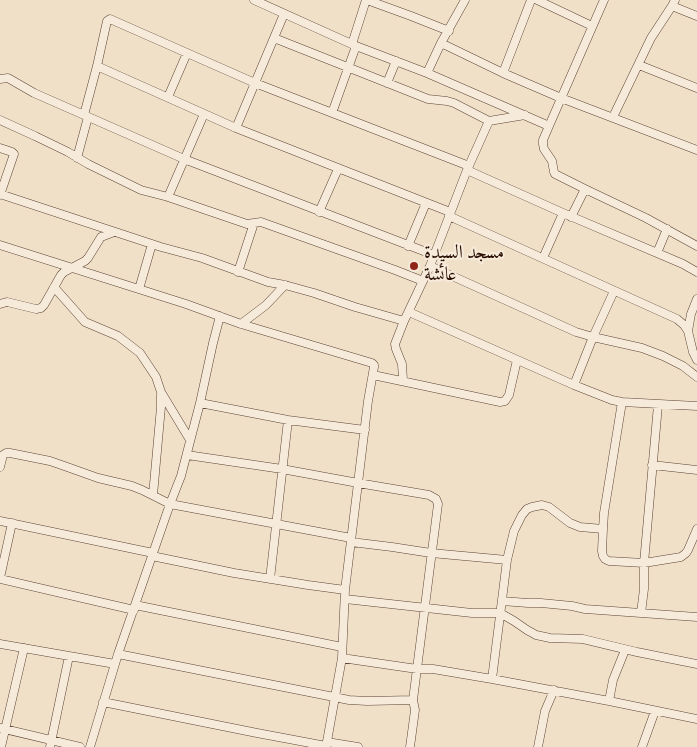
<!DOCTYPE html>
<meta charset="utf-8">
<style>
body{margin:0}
canvas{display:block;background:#f1e0c8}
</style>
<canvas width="697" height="747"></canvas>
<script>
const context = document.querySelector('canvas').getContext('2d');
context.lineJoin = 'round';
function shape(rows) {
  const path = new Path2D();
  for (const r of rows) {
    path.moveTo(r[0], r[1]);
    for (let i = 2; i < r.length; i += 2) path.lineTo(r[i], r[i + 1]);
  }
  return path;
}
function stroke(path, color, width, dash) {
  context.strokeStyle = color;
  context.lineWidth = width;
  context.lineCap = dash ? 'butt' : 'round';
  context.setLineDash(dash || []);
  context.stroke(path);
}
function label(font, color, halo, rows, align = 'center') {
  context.font = font + ' "Sorts Mill Goudy",Amiri,serif';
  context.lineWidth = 4;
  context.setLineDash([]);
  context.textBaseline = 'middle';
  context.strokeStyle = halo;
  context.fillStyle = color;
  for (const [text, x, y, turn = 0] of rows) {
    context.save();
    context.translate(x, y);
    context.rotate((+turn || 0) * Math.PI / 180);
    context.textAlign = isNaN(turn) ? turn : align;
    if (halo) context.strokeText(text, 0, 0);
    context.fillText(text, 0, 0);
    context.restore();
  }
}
const minor = shape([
 [254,0,356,46,427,73,549,126,604,0],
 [367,0,411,16,449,31],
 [537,0,592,26],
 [672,6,697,16],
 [274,38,428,99,447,101,454,103,489,121,525,115],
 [441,43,503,73,561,98,697,150],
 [352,44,366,0],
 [639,65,697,88],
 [97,66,236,128,450,212],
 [427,73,441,43,465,0],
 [503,73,531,0],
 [0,79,8,78,34,93,184,159,434,255],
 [387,83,396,61],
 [168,97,187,53],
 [332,113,356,46],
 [84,115,97,66,107,21,110,19,255,83,469,166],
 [613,117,651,38,672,6,675,0],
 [0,120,35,136,68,152,88,164,141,190,168,197,247,224,261,222,395,270,423,281],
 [549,126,543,140,543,144,544,149,552,161,554,172,555,174,585,189,646,218,697,246],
 [236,128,284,14],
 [0,148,12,152,14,154,0,195],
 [77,158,88,117],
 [467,170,563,213,683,264,697,272],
 [0,194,161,247,202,258,268,282,285,285,314,293,355,307,404,321],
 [168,197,204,114],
 [319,212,338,169],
 [449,216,677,319,684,325,688,331,693,352,697,360],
 [571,217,585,189],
 [0,245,186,304,241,324,372,363,374,365,374,367,368,401,345,590,342,658,326,747],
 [408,246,426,203],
 [657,253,667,229],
 [543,258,563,213],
 [430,266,576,332,593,337,642,348,663,356,683,366,697,377],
 [238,272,254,223],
 [54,287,85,322,118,336,140,353,156,377,161,392,190,440],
 [139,289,152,244],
 [0,304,7,302,36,309,41,308,44,305,61,275,64,272,85,261,88,258,101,237,114,232],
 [409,312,574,385,612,400,622,402,697,406],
 [241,324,266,305,285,285],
 [688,331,691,314,697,299],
 [373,375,500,402,505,401,509,395,517,360],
 [403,380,402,364,396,349,395,344,404,321,430,266,467,170,489,121],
 [574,385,593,337,614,291],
 [622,402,604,513,603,529,602,551,603,556,605,559,609,561,644,563,681,557,686,553,688,550,697,529],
 [200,403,288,420,365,430],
 [187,455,282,469,358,483,429,495,436,499,438,504,413,700,415,710,410,747],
 [652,465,697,470],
 [0,467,3,455,6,453,10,453,50,461,70,468,98,478,132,486,142,490,170,504,351,538],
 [153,495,161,407,161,395],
 [0,521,153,553],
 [351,542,392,547,431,553,507,560],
 [152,556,234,573,308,585,345,590],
 [0,578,12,523],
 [0,579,134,610],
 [270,579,288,420],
 [345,599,472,613,500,613,514,621,527,630,536,635,550,638,583,639,637,652,697,664],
 [502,601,528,603,541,603,572,606,585,609,697,617],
 [135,605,342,647],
 [641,613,644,589,644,563,658,405],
 [0,644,115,664],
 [118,654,349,700,367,701,413,700],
 [342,658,417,669,433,669,492,679,609,701,697,719],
 [492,679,507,560,514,531,522,515,527,509,532,507,542,505,549,507,570,523,580,527,603,529],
 [609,701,613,680,625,650],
 [103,702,257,733,326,746],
 [0,728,80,747],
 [327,742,358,747],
 [1,747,24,648],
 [50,747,69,656],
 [90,747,118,654,170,504,181,476,200,403,213,343,220,316],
 [538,747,545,711,554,690],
 [642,747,655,711]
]);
stroke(minor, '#5c4333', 9);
stroke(minor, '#f6ebdb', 8);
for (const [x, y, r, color] of [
 [414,266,5,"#8f2418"]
]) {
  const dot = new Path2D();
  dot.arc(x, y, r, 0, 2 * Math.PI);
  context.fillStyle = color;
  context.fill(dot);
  stroke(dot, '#f6ebdb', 2);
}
label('19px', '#2a0f01', '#f6ebdb', [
 ["مسجد السيدة",424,255],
 ["عائشة",424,277]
], 'left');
</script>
